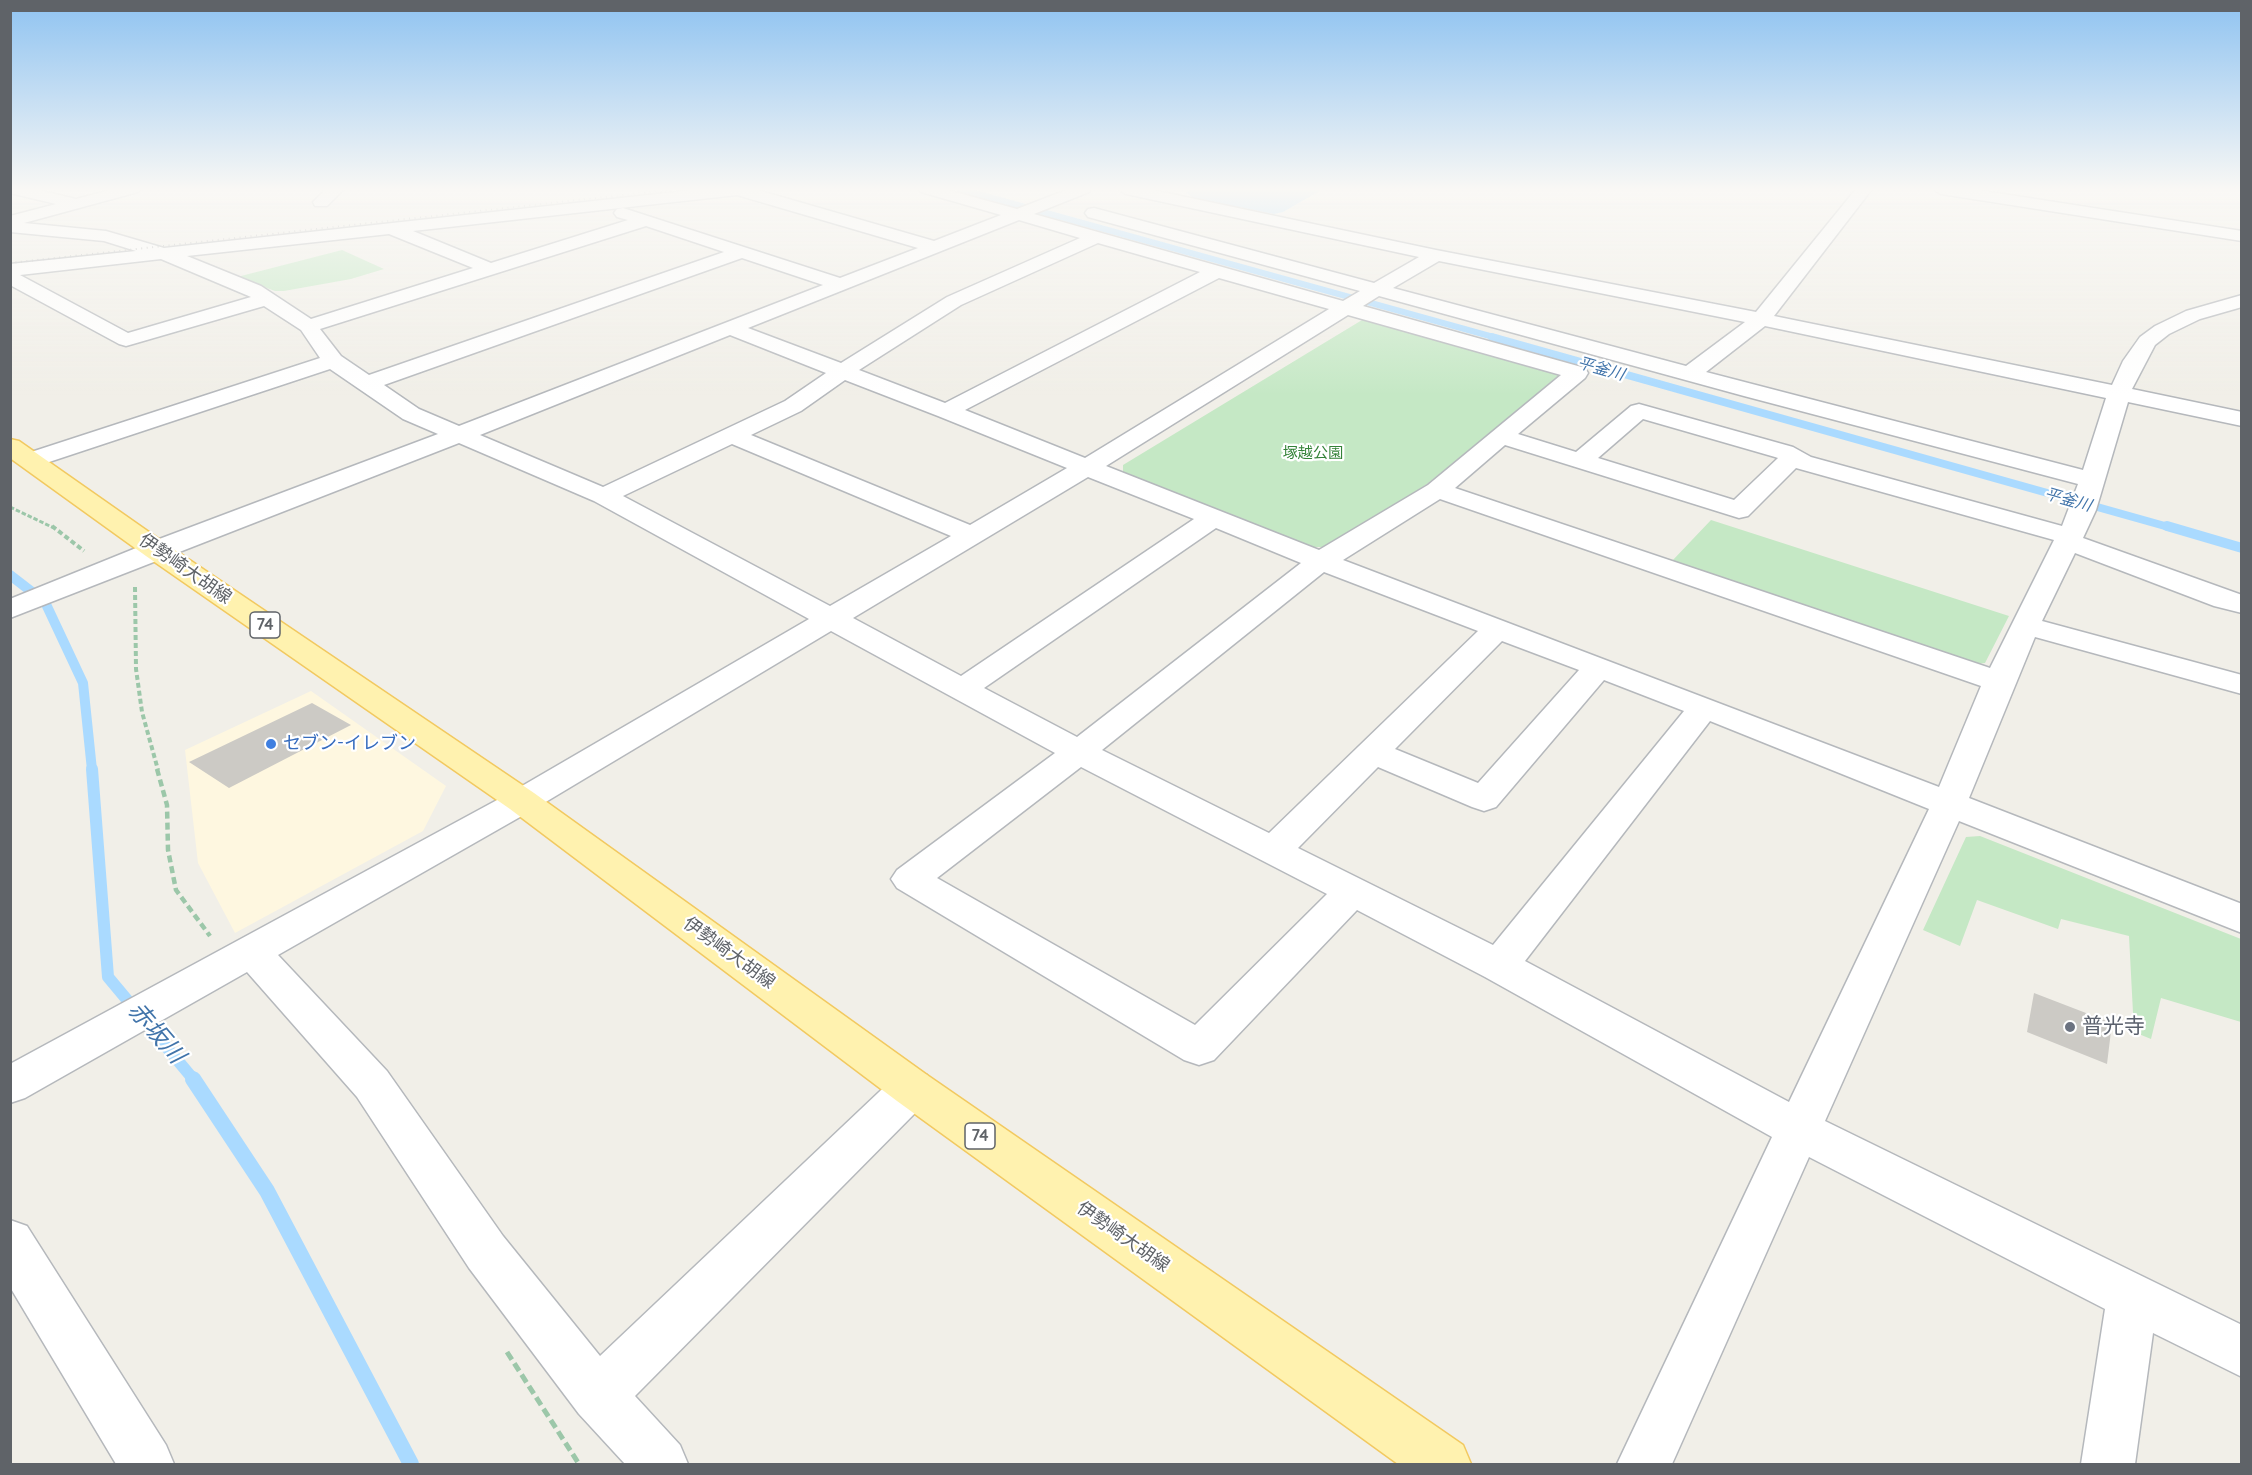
<!DOCTYPE html>
<meta charset="utf-8">
<style>
body{margin:0}
#map{position:relative;width:2252px;height:1475px;overflow:hidden;background:#f1efe8;font-family:Quicksand,sans-serif}
canvas{display:block}
.frame{position:absolute;inset:0;border:12px solid #5f6368;pointer-events:none}
</style>
<div id="map">
<canvas width="2252" height="1475"></canvas>
<div class="frame"></div>
</div>
<script>
const context = document.querySelector('canvas').getContext('2d');
context.lineJoin = 'round';
function fillPath(path, color) {
  context.fillStyle = color;
  context.fill(path, 'evenodd');
}
function shape(rows) {
  const path = new Path2D();
  for (const r of rows) {
    path.moveTo(r[0], r[1]);
    for (let i = 2; i < r.length; i += 2) path.lineTo(r[i], r[i + 1]);
  }
  return path;
}
function stroke(path, color, width, dash) {
  context.strokeStyle = color;
  context.lineWidth = width;
  context.lineCap = dash ? 'butt' : 'round';
  context.setLineDash(dash || []);
  context.stroke(path);
}
function label(font, color, halo, rows, align = 'center') {
  context.font = font + ' Quicksand,"Noto Sans JP",sans-serif';
  context.lineWidth = 4.5;
  context.setLineDash([]);
  context.textBaseline = 'middle';
  context.strokeStyle = halo;
  context.fillStyle = color;
  for (const [text, x, y, turn = 0] of rows) {
    context.save();
    context.translate(x, y);
    context.rotate((+turn || 0) * Math.PI / 180);
    context.textAlign = isNaN(turn) ? turn : align;
    if (halo) context.strokeText(text, 0, 0);
    context.fillText(text, 0, 0);
    context.restore();
  }
}
fillPath(shape([
 [311,691,446,786,423,831,235,933,198,863,185,750]
]), '#fef7e0');
fillPath(shape([
 [342,250,384,269,351,279,284,291,275,291,237,277],
 [1362,320,1372,320,1561,376,1427,484,1330,547,1313,547,1123,475,1123,465],
 [1711,520,2009,616,1985,663,1977,664,1672,561],
 [1980,836,2241,939,2241,1022,2161,998,2151,1039,2134,1032,2129,936,2061,919,2058,929,1977,900,1960,946,1923,930,1966,837]
]), '#c5e8c5');
fillPath(shape([
 [1191,189,1323,189,1283,212,1274,214,1194,198,1186,193]
]), '#aadaff');
stroke(shape([
 [960,189,1497,338]
]), '#aadaff', 6);
stroke(shape([
 [1492,337,2172,528]
]), '#aadaff', 8);
stroke(shape([
 [2167,526,2242,548],
 [10,575,45,602,83,683,92,770]
]), '#aadaff', 10);
stroke(shape([
 [92,769,108,977,194,1080]
]), '#aadaff', 12);
stroke(shape([
 [193,1079,267,1191,411,1464]
]), '#aadaff', 16);
fillPath(shape([
 [312,703,351,725,229,788,189,762],
 [2034,993,2112,1023,2107,1064,2027,1032]
]), '#cccac5');
const minor = shape([
 [10,189,34,189,76,199,114,189,140,189,138,192,24,223,106,231,164,248,703,189,754,189,934,241,1001,215,921,192,919,189,944,189,1017,209,1069,189,1091,189,1089,192,1034,214,1343,301,1360,291,1088,217,1085,213,1088,209,1094,208,1374,283,1419,257,1126,194,1118,189,1148,189,1436,250,1756,312,1856,189,1872,189,1774,316,2112,385,2123,361,2140,337,2155,326,2186,311,2242,295,2242,307,2200,319,2169,334,2155,345,2132,389,2242,412,2242,426,2128,402,2096,510,2083,538,2242,595,2242,613,2214,606,2075,553,2042,621,2242,675,2242,694,2035,637,1969,798,2242,904,2242,933,1959,821,1825,1121,2242,1325,2242,1377,2153,1333,2135,1464,2081,1464,2105,1309,1809,1157,1672,1464,1617,1464,1772,1137,1485,977,1357,910,1214,1060,1199,1065,1184,1060,897,888,891,879,897,870,1055,753,831,631,534,809,278,955,387,1071,503,1236,600,1356,897,1075,912,1070,927,1075,934,1088,927,1101,635,1396,680,1445,688,1464,625,1464,579,1414,469,1268,357,1097,247,972,25,1098,10,1103,10,1064,510,793,809,619,594,501,459,443,10,618,10,599,146,544,438,434,403,419,330,369,40,465,31,467,22,465,19,460,22,455,320,358,301,330,264,306,133,344,126,346,119,344,10,285,10,264,136,251,104,241,10,232,10,216,56,204,10,193,10,189],
 [737,195,918,248,840,278,623,208,617,209,614,213,617,217,628,220,491,263,413,231,737,195],
 [1019,220,1080,238,947,297,841,363,748,328,1019,220],
 [646,226,724,252,369,375,341,356,320,329,646,226],
 [389,234,473,268,311,319,261,286,187,256,389,234],
 [1098,243,1200,272,945,403,859,370,961,305,1098,243],
 [742,258,823,285,459,426,419,409,384,385,742,258],
 [161,259,251,297,128,333,20,275,161,259],
 [1439,261,1745,322,1686,366,1393,288,1439,261],
 [1219,278,1329,309,1085,458,965,410,1219,278],
 [1379,296,1744,396,2078,484,2062,526,1811,457,1793,447,1639,404,1631,406,1576,452,1518,434,1585,378,1588,373,1585,368,1363,306,1379,296],
 [1348,315,1561,375,1428,485,1319,550,1106,466,1348,315],
 [1765,326,2106,398,2083,470,1706,372,1765,326],
 [730,335,826,373,785,401,603,487,480,435,730,335],
 [845,380,938,416,1067,468,970,525,751,435,801,411,845,380],
 [1643,419,1775,457,1778,458,1734,500,1598,458,1643,419],
 [732,444,951,536,830,606,623,496,732,444],
 [1505,445,1739,518,1748,516,1796,468,2054,540,1990,668,1455,488,1505,445],
 [1088,477,1194,519,961,676,853,618,1088,477],
 [1440,499,1981,686,1939,787,1343,560,1440,499],
 [1216,528,1301,563,1077,737,984,688,1216,528],
 [1324,572,1478,631,1269,833,1102,750,1324,572],
 [1502,641,1579,670,1478,783,1395,749,1502,641],
 [1604,680,1684,711,1493,945,1298,848,1378,767,1472,807,1484,811,1496,807,1604,680],
 [1710,721,1929,809,1789,1102,1525,961,1710,721],
 [1081,767,1327,894,1195,1025,937,878,1081,767],
 [326,189,344,189,327,206,315,206,313,202,326,189],
 [1933,189,1971,189,2242,231,2242,241,1941,194,1933,189],
 [10,1220,27,1226,166,1445,174,1464,116,1464,10,1287,10,1220]
]);
const major = shape([
 [10,439,19,441,166,544,534,793,927,1075,1463,1445,1471,1464,1398,1464,897,1101,510,809,146,556,10,458,10,439]
]);
stroke(minor, '#b5b8bc', 3);
stroke(major, '#f2c960', 3);
stroke(shape([
 [10,507,54,528]
]), '#9cc7a9', 3, [4.5, 2]);
stroke(shape([
 [52,526,84,551],
 [135,587,136,669,142,712,158,770]
]), '#9cc7a9', 4, [5, 3]);
stroke(shape([
 [157,769,167,805,168,850,176,890,210,936]
]), '#9cc7a9', 4.5, [7, 4]);
stroke(shape([
 [507,1352,579,1464]
]), '#9cc7a9', 5, [9, 4.5]);
fillPath(minor, '#fff');
fillPath(major, '#fff2af');
stroke(shape([
 [10,263,677,189]
]), '#b6b7b8', 2, [1, 4.5]);
const sky = context.createLinearGradient(0, 0, 0, 395);
sky.addColorStop(0, '#8fc3f1');
sky.addColorStop(0.48, '#f9f8f5');
sky.addColorStop(1, '#f9f8f500');
context.fillStyle = sky;
context.fillRect(0, 0, 2252, 395);
for (const [x, y, r, color] of [
 [271,744,6,"#3f7fe0"],
 [2070,1027,6,"#6b7280"]
]) {
  const dot = new Path2D();
  dot.arc(x, y, r, 0, 2 * Math.PI);
  context.fillStyle = color;
  context.fill(dot);
  stroke(dot, '#fff', 2);
}
label('15px', '#348238', '#fff', [
 ["塚越公園",1313,453]
]);
label('italic 16px', '#4174aa', '#fff', [
 ["平釜川",1601,369,16],
 ["平釜川",2068,500,16]
]);
for (const [x, y, w] of [
 [265,625,30],
 [980,1136,30]
]) {
  const box = new Path2D();
  box.roundRect(x - w / 2, y - 13, w, 26, 4.5);
  context.fillStyle = '#fff';
  context.fill(box);
  stroke(box, '#5f6368', 1.5);
}
label('bold 16px', '#5f6368', null, [
 ["74",265,625],
 ["74",980,1136]
]);
label('18px', '#5f6368', '#fff', [
 ["伊勢崎大胡線",185,569,35],
 ["伊勢崎大胡線",729,953,36],
 ["伊勢崎大胡線",1123,1237,35]
]);
label('18px', '#366cbe', '#fff', [
 ["セブン-イレブン",283,744]
], 'left');
label('21px', '#5b616d', '#fff', [
 ["普光寺",2082,1027]
], 'left');
label('italic 24px', '#4174aa', '#fff', [
 ["赤坂川",156,1033,49]
]);
</script>
